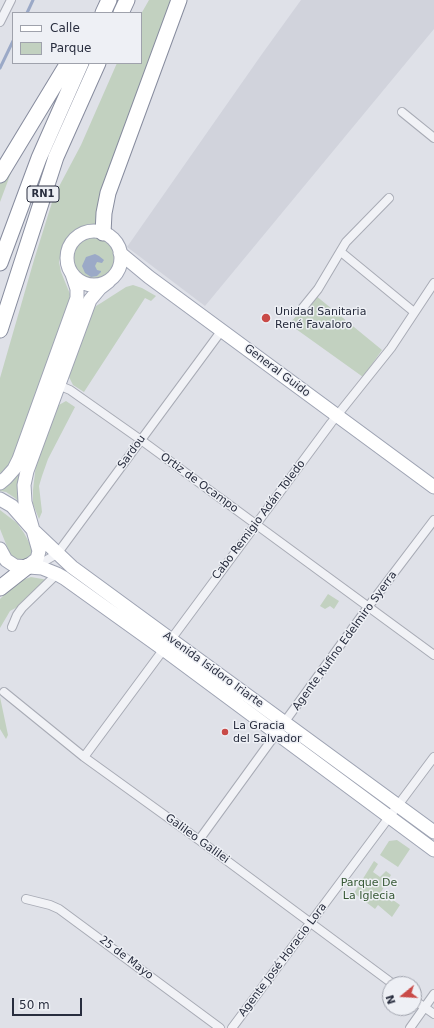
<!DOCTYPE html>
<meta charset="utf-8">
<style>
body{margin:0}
#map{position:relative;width:434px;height:1028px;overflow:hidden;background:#dfe1e8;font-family:"DejaVu Sans",sans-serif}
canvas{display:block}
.legend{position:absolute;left:12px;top:12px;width:130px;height:52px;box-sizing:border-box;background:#eef0f5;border:1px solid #9fa2ac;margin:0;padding:5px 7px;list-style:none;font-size:12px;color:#282d3e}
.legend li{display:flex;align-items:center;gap:8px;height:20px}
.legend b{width:20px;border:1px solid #9fa2ac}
.north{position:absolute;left:382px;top:976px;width:40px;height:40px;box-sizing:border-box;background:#eef0f5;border:1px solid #9fa2ac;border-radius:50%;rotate:252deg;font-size:11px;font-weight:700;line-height:16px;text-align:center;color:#282d3e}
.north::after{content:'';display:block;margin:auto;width:14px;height:18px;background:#c94a47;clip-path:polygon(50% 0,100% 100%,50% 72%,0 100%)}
.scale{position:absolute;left:12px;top:998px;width:70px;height:18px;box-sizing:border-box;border:2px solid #282d3e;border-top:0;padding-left:5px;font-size:12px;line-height:14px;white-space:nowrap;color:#282d3e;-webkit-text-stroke:3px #eef0f5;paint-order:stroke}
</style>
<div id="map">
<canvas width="434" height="1028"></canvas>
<ul class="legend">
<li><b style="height:5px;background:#fff"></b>Calle</li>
<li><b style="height:11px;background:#c2d1c0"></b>Parque</li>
</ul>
<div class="north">N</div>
<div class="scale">50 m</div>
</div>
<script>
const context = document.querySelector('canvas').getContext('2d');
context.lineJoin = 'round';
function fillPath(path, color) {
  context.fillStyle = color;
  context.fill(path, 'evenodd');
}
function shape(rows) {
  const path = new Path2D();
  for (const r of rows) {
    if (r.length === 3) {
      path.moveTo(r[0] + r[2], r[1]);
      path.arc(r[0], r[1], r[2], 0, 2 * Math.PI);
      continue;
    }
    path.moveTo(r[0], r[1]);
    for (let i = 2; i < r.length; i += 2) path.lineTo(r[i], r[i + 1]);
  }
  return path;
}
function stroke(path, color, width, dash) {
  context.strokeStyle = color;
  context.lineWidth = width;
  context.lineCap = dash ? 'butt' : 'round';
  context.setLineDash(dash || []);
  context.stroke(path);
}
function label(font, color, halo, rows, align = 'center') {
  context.font = font + ' "DejaVu Sans",sans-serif';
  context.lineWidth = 3;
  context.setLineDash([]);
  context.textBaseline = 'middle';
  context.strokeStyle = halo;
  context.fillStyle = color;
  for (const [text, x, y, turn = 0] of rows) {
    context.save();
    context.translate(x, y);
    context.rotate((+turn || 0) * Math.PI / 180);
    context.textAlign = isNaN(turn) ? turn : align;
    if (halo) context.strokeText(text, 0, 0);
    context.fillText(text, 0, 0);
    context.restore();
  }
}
fillPath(shape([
 [301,0,434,0,434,29,205,306,127,247,262,54]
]), '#d1d3dc');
fillPath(shape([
 [149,0,172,0,98,221,94,226,80,229,69,237,62,251,59,262,61,272,70,294,69,302,16,452,8,467,3,472,0,473,0,378,34,260,54,196,81,145,117,63,141,63,141,14],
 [21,146,0,202,0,183],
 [93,259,23],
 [133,285,142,288,156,296,151,301,145,298,84,392,73,385,69,377,75,357,92,313,96,306,101,303,126,287],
 [315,295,382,350,363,377,289,324],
 [66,401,75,407,48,459,42,476,39,486,42,512,39,519,33,504,33,490,36,464,57,406],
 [24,461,21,504,15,498,6,492,0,491,0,489],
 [0,510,17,523,24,533,32,548,32,553,30,557,23,561,14,559,10,554,0,529],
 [31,577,48,580,21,605,10,611,0,628,0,599,16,582],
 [328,594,339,601,334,609,330,606,325,609,320,606],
 [0,697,8,735,6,739,0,729],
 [397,840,410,849,398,867,380,855,389,841],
 [374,861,378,864,373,872,380,877,386,871,391,875,381,892,392,902,393,900,400,905,392,917,378,905,375,909,354,893]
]), '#c2d1c0');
fillPath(shape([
 [95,254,99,256,104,260,102,263,97,262,95,266,97,270,101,271,101,272,97,276,91,277,85,273,82,266,86,257]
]), '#9ba9c7');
stroke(shape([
 [27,13,33,0],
 [0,68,13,41]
]), '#9ba9c7', 3);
const minor = shape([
 [0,22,11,0],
 [402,112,434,138],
 [341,252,414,312],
 [301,310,318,289,346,242,389,198],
 [58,385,70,390,141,440,434,655],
 [36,566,57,554,222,330],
 [12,627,17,615,22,608,57,574],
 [4,692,84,757,199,840,393,984],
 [84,757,331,423,391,348,434,283],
 [199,840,368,607,434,520],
 [26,899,50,905,59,909,220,1028],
 [414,1000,434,1014],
 [232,1028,434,757],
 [410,1028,434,994]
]);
const primary = shape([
 [94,258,27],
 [120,253,149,277,434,487],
 [0,483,6,478,14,469,19,459,77,298,77,289,72,274],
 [0,499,12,506,34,531,72,567,434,832],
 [0,549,6,560,15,566,42,568,57,574,64,578,163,649,434,850],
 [28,566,37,559,39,551,25,502,24,485,27,471,90,300,100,288,109,281]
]);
const motorway = shape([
 [103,13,109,0],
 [121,13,127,0],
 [0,175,68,63],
 [103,233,104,213,108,193,179,0],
 [0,263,39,158,81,63],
 [0,330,56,157,98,63],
 [0,588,28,566]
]);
stroke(minor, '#a8abb5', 10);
stroke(primary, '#9ea3b3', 15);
stroke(motorway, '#878c9e', 17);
stroke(minor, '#f1f2f6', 8);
stroke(primary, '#fff', 13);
stroke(motorway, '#fff', 15);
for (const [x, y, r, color] of [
 [266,318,5,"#c94a47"],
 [225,732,4,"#c94a47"]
]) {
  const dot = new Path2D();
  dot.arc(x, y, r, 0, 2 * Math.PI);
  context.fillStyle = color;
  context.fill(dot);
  stroke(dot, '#eef0f5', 1.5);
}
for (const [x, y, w] of [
 [43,194,32]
]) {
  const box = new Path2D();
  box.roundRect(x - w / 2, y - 8, w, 16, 3);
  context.fillStyle = '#eef0f5';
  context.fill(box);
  stroke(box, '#282d3e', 1);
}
label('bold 10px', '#282d3e', null, [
 ["RN1",43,194]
]);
label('11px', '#282d3e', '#eef0f5', [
 ["Unidad Sanitaria",275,312],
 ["René Favaloro",275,325],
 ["La Gracia",233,726],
 ["del Salvador",233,739]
], 'left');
label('11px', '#282d3e', '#eef0f5', [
 ["General Guido",277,371,37],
 ["Sardou",132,452,-54],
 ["Ortiz de Ocampo",199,483,36],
 ["Cabo Remigio Adán Toledo",259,520,-53],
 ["Agente Rufino Edelmiro Syerra",345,641,-54],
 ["Avenida Isidoro Iriarte",213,670,36],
 ["Galileo Galilei",197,839,36],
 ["25 de Mayo",126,958,37],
 ["Agente José Horacio Lora",283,960,-53]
]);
label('11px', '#375936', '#eef0f5', [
 ["Parque De",369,883],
 ["La Iglecia",369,896]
]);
</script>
